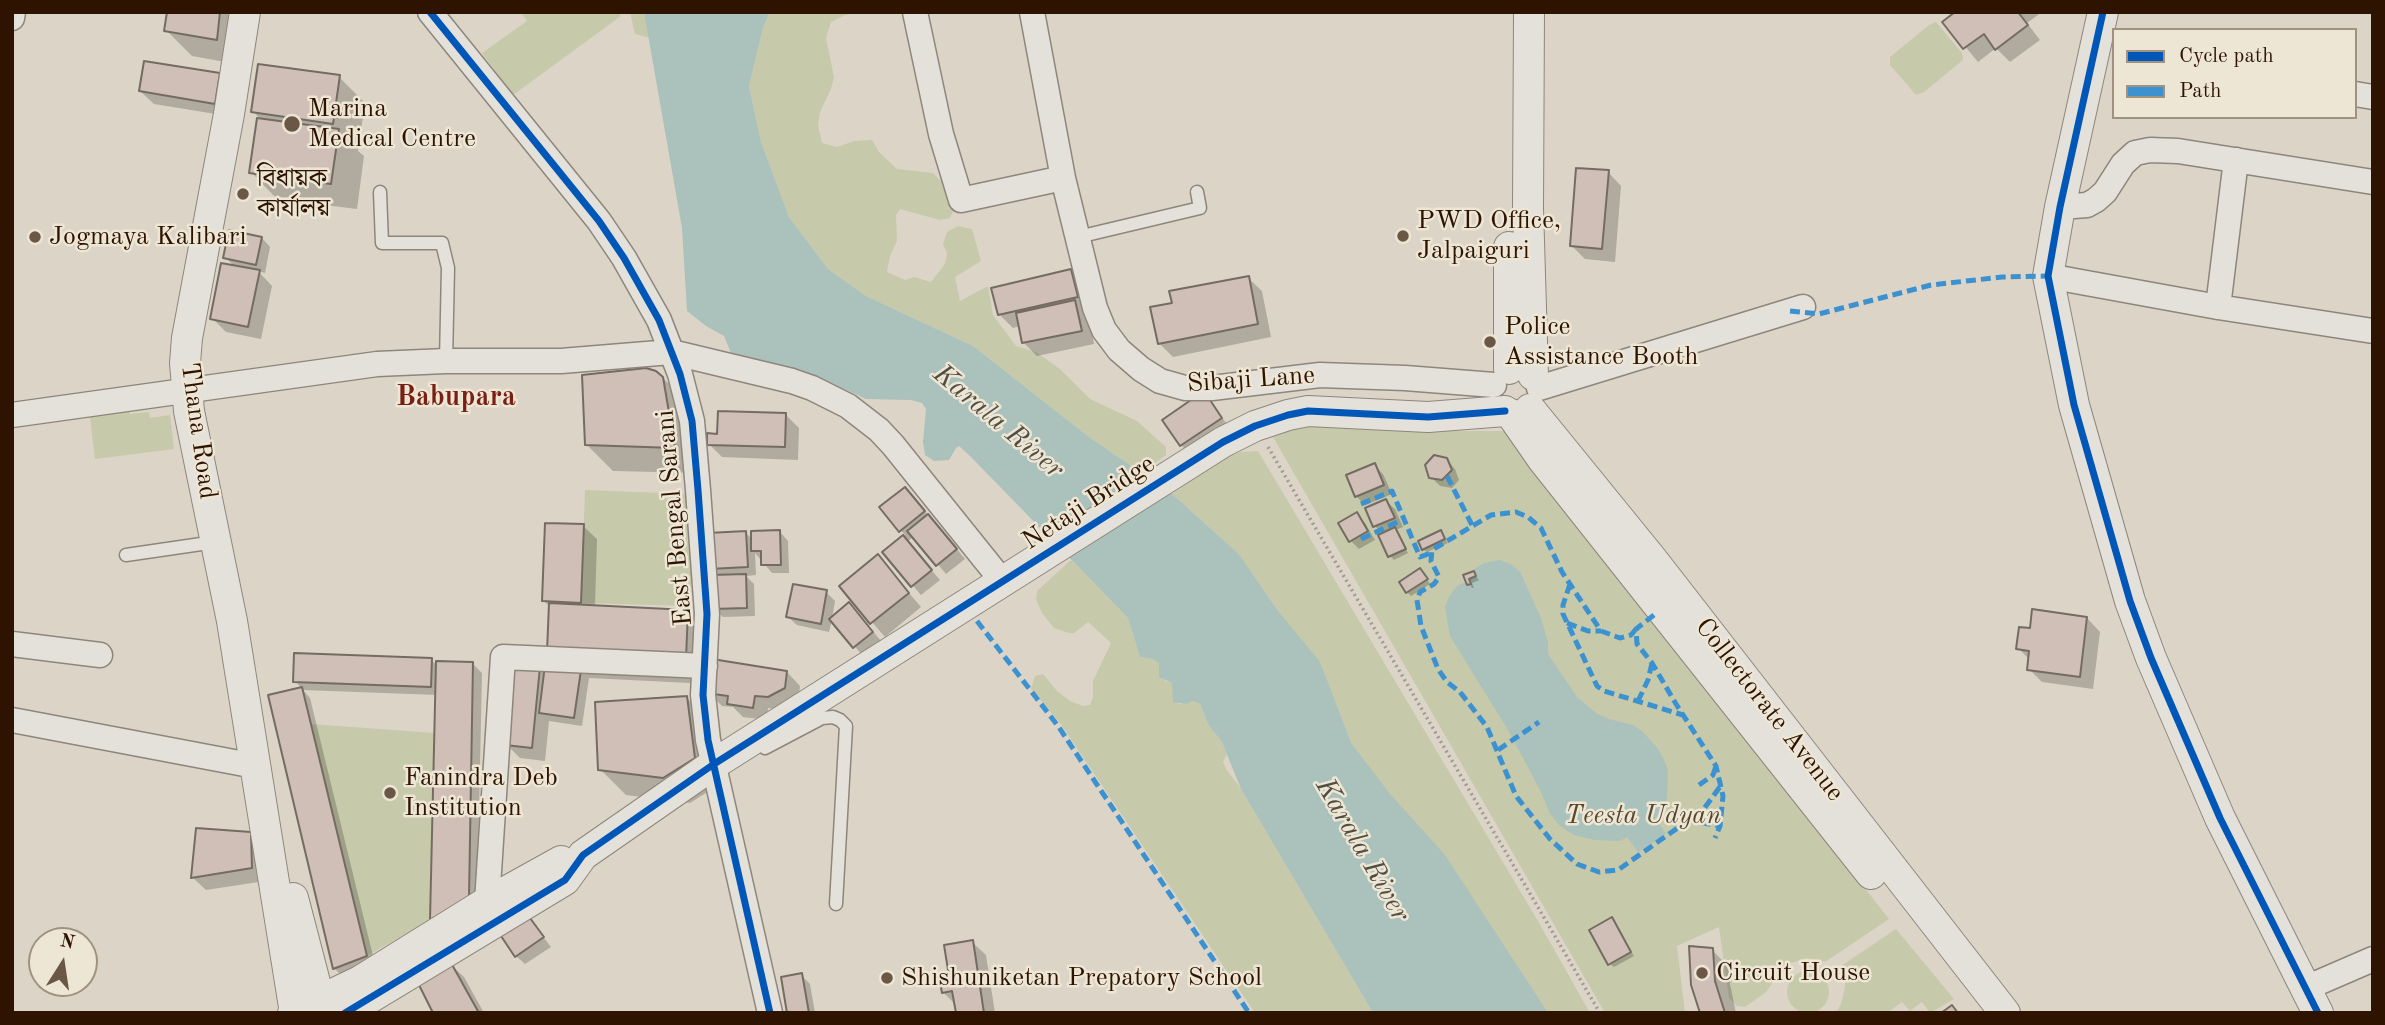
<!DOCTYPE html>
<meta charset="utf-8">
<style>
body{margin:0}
#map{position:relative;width:2385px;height:1025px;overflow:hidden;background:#dcd5c7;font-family:"Old Standard TT",serif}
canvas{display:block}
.frame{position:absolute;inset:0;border:14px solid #2e1300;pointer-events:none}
.legend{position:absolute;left:2112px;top:28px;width:245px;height:91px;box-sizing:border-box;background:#ede6d5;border:2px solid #a19280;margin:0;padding:9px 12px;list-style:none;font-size:21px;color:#2e1300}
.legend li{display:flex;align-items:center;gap:14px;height:35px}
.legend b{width:35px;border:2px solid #a19280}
.north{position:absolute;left:28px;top:927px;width:70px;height:70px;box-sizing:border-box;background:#ede6d5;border:2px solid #a19280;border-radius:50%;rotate:12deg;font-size:19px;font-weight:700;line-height:28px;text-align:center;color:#2e1300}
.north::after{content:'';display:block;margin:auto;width:24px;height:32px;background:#6b5746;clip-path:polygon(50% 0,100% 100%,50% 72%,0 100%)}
</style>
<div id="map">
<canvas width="2385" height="1025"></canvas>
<div class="frame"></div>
<ul class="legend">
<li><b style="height:9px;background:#0057b8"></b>Cycle path</li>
<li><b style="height:9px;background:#3c92d0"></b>Path</li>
</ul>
<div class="north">N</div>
</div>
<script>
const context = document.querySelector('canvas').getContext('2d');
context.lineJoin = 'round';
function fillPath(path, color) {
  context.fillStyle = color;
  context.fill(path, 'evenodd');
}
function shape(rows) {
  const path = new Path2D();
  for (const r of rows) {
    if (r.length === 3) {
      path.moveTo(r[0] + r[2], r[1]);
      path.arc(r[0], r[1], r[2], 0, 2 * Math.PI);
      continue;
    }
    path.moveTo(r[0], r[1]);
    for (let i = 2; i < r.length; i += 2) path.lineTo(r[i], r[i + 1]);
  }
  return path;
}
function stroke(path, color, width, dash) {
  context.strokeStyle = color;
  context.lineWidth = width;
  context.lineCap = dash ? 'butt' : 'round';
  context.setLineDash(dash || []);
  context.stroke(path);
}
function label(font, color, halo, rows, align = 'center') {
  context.font = font + ' "Old Standard TT","Noto Serif Bengali",serif';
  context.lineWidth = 5;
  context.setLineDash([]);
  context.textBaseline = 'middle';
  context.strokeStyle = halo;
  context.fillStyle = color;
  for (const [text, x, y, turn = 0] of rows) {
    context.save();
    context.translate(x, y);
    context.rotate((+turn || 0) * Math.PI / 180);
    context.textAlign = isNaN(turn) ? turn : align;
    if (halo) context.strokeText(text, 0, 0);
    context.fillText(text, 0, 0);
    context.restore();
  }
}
fillPath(shape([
 [521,12,618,12,621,16,513,95,482,53,527,21],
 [630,12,644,12,651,38,635,34],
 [770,12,862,12,845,15,831,22,826,38,834,77,831,89,820,112,818,125,822,143,837,147,854,141,872,140,879,152,897,169,933,173,948,188,957,202,950,218,940,220,900,209,896,215,897,241,890,256,887,272,905,280,914,277,931,282,945,264,947,253,943,244,947,232,958,226,972,229,981,261,955,277,960,301,988,286,993,315,1016,346,1036,352,1060,369,1090,399,1137,421,1166,447,1166,455,1152,465,1137,470,1089,437,973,346,866,296,828,269,789,217,761,142,749,86,763,28],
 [1936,22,1962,53,1963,60,1924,92,1916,95,1890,65,1890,57,1929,25],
 [128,404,130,414,149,412,150,418,170,415,174,449,95,459,89,409],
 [1335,425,1429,431,1506,431,1889,919,1825,962,1807,958,1785,965,1766,992,1745,1007,1737,1006,1729,998,1719,927,1677,946,1685,1013,1605,1013,1273,437,1304,426],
 [1258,451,1538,921,1590,1013,1526,1013,1405,831,1280,634,1278,611,1239,554,1172,494,1223,458,1241,452],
 [585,490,691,494,691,606,581,603],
 [1071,560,1128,618,1140,657,1153,659,1160,663,1165,681,1172,683,1178,704,1192,701,1200,704,1209,726,1222,742,1227,754,1223,762,1226,769,1241,789,1373,1013,1255,1013,1060,723,1031,689,1035,676,1043,674,1057,691,1070,701,1083,706,1090,705,1093,697,1093,681,1111,643,1088,622,1074,633,1069,633,1054,628,1042,613,1036,600,1037,591],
 [311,724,435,733,430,920,367,956],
 [1896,929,1954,999,1930,1013,1922,1002,1910,1011,1902,1002,1887,1013,1836,1013,1841,1004,1845,987,1845,972,1841,966],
 [1808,992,21]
]), '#c6c9aa');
fillPath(shape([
 [644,12,770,12,763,28,749,86,761,142,789,217,828,269,866,296,973,346,1089,437,1172,494,1239,554,1278,611,1320,662,1351,743,1390,794,1445,855,1548,1013,1373,1013,1241,789,1222,742,1209,726,1200,704,1192,701,1187,704,1173,702,1172,683,1159,677,1159,663,1153,659,1140,657,1128,618,968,454,959,446,956,448,949,460,934,461,925,455,923,442,926,409,922,403,911,400,866,399,823,379,731,353,724,336,706,326,687,311,682,228],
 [1499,560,1511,564,1520,572,1541,618,1548,642,1548,654,1577,697,1596,713,1609,719,1633,725,1642,731,1658,749,1665,762,1668,771,1667,799,1661,812,1655,818,1666,834,1638,852,1627,837,1620,841,1595,840,1574,835,1560,826,1550,814,1540,790,1508,730,1450,636,1445,607,1449,597,1457,586,1466,582,1467,585,1471,584,1469,579,1476,576,1473,570,1484,563]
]), '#abc1bb');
fillPath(shape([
 [169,12,226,12,247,33,242,65,192,56,166,30],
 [1958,12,2042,12,2027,23,2040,40,2010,62,1996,48,1978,62,1945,22],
 [219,75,233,88,228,116,154,104,140,91],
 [339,77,365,103,358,151,364,156,357,209,277,199,251,172,259,118,253,111],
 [1608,172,1621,186,1615,262,1585,259,1572,246],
 [262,238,270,247,265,273,258,271,272,286,261,339,226,332,212,318,235,267,225,257],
 [1071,271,1084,285,1094,344,1037,356,1024,343,1020,326,1013,328,1000,315],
 [1248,278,1262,291,1271,337,1173,357,1159,343,1174,304],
 [659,374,686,401,700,473,613,471,586,444],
 [1204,394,1230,428,1190,454,1181,445],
 [786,415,799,428,798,460,722,457,709,444],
 [1446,459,1455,469,1459,480,1452,488,1440,486,1431,477],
 [1374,465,1383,474,1392,494,1365,505,1356,496],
 [914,498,965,559,946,574,914,536,907,542,940,580,921,595,884,552,905,535,882,508],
 [1386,501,1395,509,1403,527,1395,530,1408,553,1394,560,1390,556,1383,535,1375,526],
 [1356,514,1365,523,1375,540,1359,549,1350,540],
 [583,526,597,539,595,607,687,612,714,638,712,661,787,672,800,686,798,702,782,710,768,708,767,720,743,717,733,707,722,706,708,692,710,684,589,678,582,726,549,721,545,761,520,758,507,745,540,669,546,675,551,608,544,601],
 [780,532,788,541,789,573,772,573,755,553,756,575,746,576,754,584,755,616,723,617,714,608,719,576,711,568,746,533,753,540],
 [1441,533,1448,543,1427,552,1423,549],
 [878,557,921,607,885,637,841,586],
 [1473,573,1479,580,1472,583,1474,588,1472,588,1465,576],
 [1424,574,1430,584,1411,596,1407,592],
 [826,592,835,601,832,619,858,613,881,641,863,656,832,620,829,632,797,625,788,617],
 [2087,618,2100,632,2093,689,2042,682,2029,669,2030,660,2018,648,2031,630],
 [431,660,438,666,473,664,482,673,477,906,440,927,437,695,303,690,310,698,375,964,343,977,334,968,302,689,295,681],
 [687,698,713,724,720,784,690,803,626,795,600,769],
 [250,834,264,847,265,881,206,890,192,877],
 [527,916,551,947,525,964,516,956],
 [1611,919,1634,956,1614,967,1610,964],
 [972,942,986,955,995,1013,957,1013,956,1005,943,992],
 [1712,950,1730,968,1730,984,1736,1013,1702,1013],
 [450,964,464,977,484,1013,435,1013],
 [801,975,810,984,815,1013,789,1013]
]), '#0003');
const building = shape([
 [167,12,220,12,217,40,164,31,167,12],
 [1955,12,2018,12,2028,25,1995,50,1984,34,1963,49,1942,22,1955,12],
 [144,61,220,73,215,104,139,91,144,61],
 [258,64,340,75,333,124,251,112,258,64],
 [257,118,339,129,331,184,249,173,257,118],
 [1576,168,1609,170,1602,249,1570,246,1576,168],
 [229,230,262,237,256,265,223,258,229,230],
 [221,263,260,270,248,327,210,319,221,263],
 [1071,269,1078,297,998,315,991,288,1071,269],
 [1249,276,1258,324,1158,344,1150,307,1172,303,1169,291,1249,276],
 [1075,300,1082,331,1022,343,1016,313,1075,300],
 [1488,336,1495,337,1493,348,1486,347,1488,336],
 [646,368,656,371,663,377,675,448,585,445,582,375,646,368],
 [1204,391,1222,418,1180,446,1162,420,1204,391],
 [718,411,786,413,785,447,707,445,707,433,717,434,718,411],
 [1434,455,1447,458,1452,470,1442,480,1429,478,1425,465,1434,455],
 [1375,463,1384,485,1355,497,1346,475,1375,463],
 [905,487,925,511,899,532,879,507,905,487],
 [1386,499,1395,518,1373,527,1365,508,1386,499],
 [1357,512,1368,531,1349,542,1338,523,1357,512],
 [928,514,957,549,936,566,907,531,928,514],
 [545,523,584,524,581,603,542,601,545,523],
 [1395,527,1406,549,1388,557,1378,535,1395,527],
 [780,530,781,565,761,565,761,551,751,551,751,531,780,530],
 [1441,530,1445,539,1422,550,1418,541,1441,530],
 [746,531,748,567,709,569,708,533,746,531],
 [903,535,932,570,911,587,882,552,903,535],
 [878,554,909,593,870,624,839,586,878,554],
 [1420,568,1428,579,1406,593,1399,582,1420,568],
 [1474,571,1476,576,1469,579,1471,584,1467,585,1463,575,1474,571],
 [746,574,747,608,712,609,711,575,746,574],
 [793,584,827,590,821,624,786,617,793,584],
 [849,602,873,632,853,648,829,619,849,602],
 [549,603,688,610,686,659,547,652,549,603],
 [2032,609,2087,617,2080,677,2027,670,2029,651,2016,649,2019,627,2030,628,2032,609],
 [294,653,432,658,431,687,293,682,294,653],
 [712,659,787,671,785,688,768,697,755,696,753,708,727,704,728,696,706,693,712,659],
 [436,661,473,662,469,898,430,920,436,661],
 [513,664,540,667,532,748,505,745,513,664],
 [545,665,581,670,574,718,539,713,545,665],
 [302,687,367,956,333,969,268,695,302,687],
 [687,696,695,758,663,778,598,770,595,702,687,696],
 [196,828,251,832,252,868,191,878,196,828],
 [527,914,544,937,515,957,499,933,527,914],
 [1612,917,1631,952,1608,965,1589,930,1612,917],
 [973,940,984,1013,956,1013,952,991,942,993,939,977,949,976,944,945,973,940],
 [1689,946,1713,948,1715,981,1725,1013,1700,1013,1691,985,1689,946],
 [450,961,479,1013,433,1013,417,981,450,961],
 [802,973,809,1013,787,1013,781,977,802,973],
 [1952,1005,1958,1013,1941,1013,1952,1005]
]);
fillPath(building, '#d0bfb7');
stroke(building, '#746c62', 2);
const service = shape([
 [380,192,382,243,442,243,448,268,446,361],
 [1078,237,1200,208,1197,192],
 [126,555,215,542],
 [765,748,822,718,833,717,840,720,846,726,836,904]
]);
const minor = shape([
 [430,12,599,221,624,258,659,320,680,374,692,421,698,490,707,614,703,695,708,740,770,1013],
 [915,12,941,134,961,200,1063,178],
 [1032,12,1063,178,1095,308,1104,330,1119,350,1141,369,1160,381,1185,388,1212,388,1320,375,1405,378,1494,385],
 [12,18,13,12],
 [2355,94,2373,97],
 [2060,207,2087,205,2096,200,2105,192,2123,164,2135,153,2150,150,2178,151,2373,182],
 [2048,276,2218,307,2373,331],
 [2218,307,2236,160],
 [1539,388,1803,307],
 [12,415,377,364,446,361,561,361,671,352,792,381,812,388,848,406,879,430,893,445,995,572],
 [12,644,100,655],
 [12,720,255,766],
 [487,902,503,657,705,666],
 [2306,988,2373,959]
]);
const tertiary = shape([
 [245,12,229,114,187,338,185,363,189,411,232,621,295,1013],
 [1529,12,1528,208,1533,375],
 [2103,12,2060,207,2048,276,2074,405,2130,601,2151,658,2220,818,2318,1013],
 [1509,369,1509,247],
 [1530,409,1652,559,2005,1013],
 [1511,414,1543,460,1871,874],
 [293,898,323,1013],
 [293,1013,360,981,487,902,561,861],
 [345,1013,565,880,583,855,714,764,1223,442,1255,426,1288,415,1308,411,1428,417,1505,411]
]);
stroke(service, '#8e867c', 15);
stroke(minor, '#8e867c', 27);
stroke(tertiary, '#8e867c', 32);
stroke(shape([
 [1268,447,1600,1013]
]), '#a09b94', 3.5, [2, 3.5]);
stroke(service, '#e4e1da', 12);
stroke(minor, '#e4e1da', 24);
stroke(tertiary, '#e4e1da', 30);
stroke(shape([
 [1790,311,1819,314,1931,285,2002,277,2048,276],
 [1447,476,1472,525],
 [1361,504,1392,491,1420,557,1431,553],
 [1361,539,1404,519],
 [1570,584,1563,605,1563,614,1597,686,1604,691,1683,715],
 [1654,615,1636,629,1637,644,1652,663,1676,704,1716,766,1723,796,1720,826,1715,838],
 [977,621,1058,726,1249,1013],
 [1567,623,1588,631,1601,631],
 [1636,629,1631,635,1620,638,1601,631,1562,572,1541,528,1528,517,1516,512,1491,515,1432,550,1431,561,1439,577,1434,584,1420,592,1417,600,1421,626,1438,669,1447,682,1460,692,1487,727,1516,796,1550,839,1577,864,1599,872,1618,870,1703,810,1722,784],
 [1638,701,1648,680,1652,663],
 [1498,750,1539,722],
 [1699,785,1713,775,1716,766],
 [1686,820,1720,826]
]), '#3c92d0', 5, [10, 5]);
stroke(shape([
 [430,12,599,221,624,258,659,320,680,374,692,421,698,490,707,614,703,695,708,740,770,1013],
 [2103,12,2060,207,2048,276,2074,405,2130,601,2151,658,2220,818,2318,1013],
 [345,1013,565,880,583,855,714,764,1223,442,1255,426,1288,415,1308,411,1428,417,1505,411]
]), '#0057b8', 7);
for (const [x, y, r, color] of [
 [292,124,9,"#6b5746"],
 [243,194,7,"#6b5746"],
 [1403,236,7,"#6b5746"],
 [35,237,7,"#6b5746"],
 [1490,342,7,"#6b5746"],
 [390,793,7,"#6b5746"],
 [1702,973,7,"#6b5746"],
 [887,978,7,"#6b5746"]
]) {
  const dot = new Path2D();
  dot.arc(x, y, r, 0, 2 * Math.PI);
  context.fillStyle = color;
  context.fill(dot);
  stroke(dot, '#ede6d5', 2.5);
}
label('26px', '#2e1300', '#ede6d5', [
 ["Marina",308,109],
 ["Medical Centre",308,139],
 ["বিধায়ক",257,179],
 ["কার্যালয়",257,209],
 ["PWD Office,",1417,221],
 ["Jalpaiguri",1417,251],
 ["Jogmaya Kalibari",49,237],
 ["Police",1504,327],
 ["Assistance Booth",1504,357],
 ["Fanindra Deb",404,778],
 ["Institution",404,808],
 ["Circuit House",1716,973],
 ["Shishuniketan Prepatory School",901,978]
], 'left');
label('26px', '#2e1300', '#ede6d5', [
 ["Sibaji Lane",1251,380,-4],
 ["Thana Road",198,431,82],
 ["Netaji Bridge",1089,503,-33],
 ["East Bengal Sarani",675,518,-95],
 ["Collectorate Avenue",1769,710,52]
]);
label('italic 26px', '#56472c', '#ede6d5', [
 ["Teesta Udyan",1643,816]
]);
label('bold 28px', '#7a1f14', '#ede6d5', [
 ["Babupara",456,398]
]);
label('italic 28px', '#524d40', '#ede6d5', [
 ["Karala River",998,422,40],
 ["Karala River",1362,850,60]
]);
</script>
